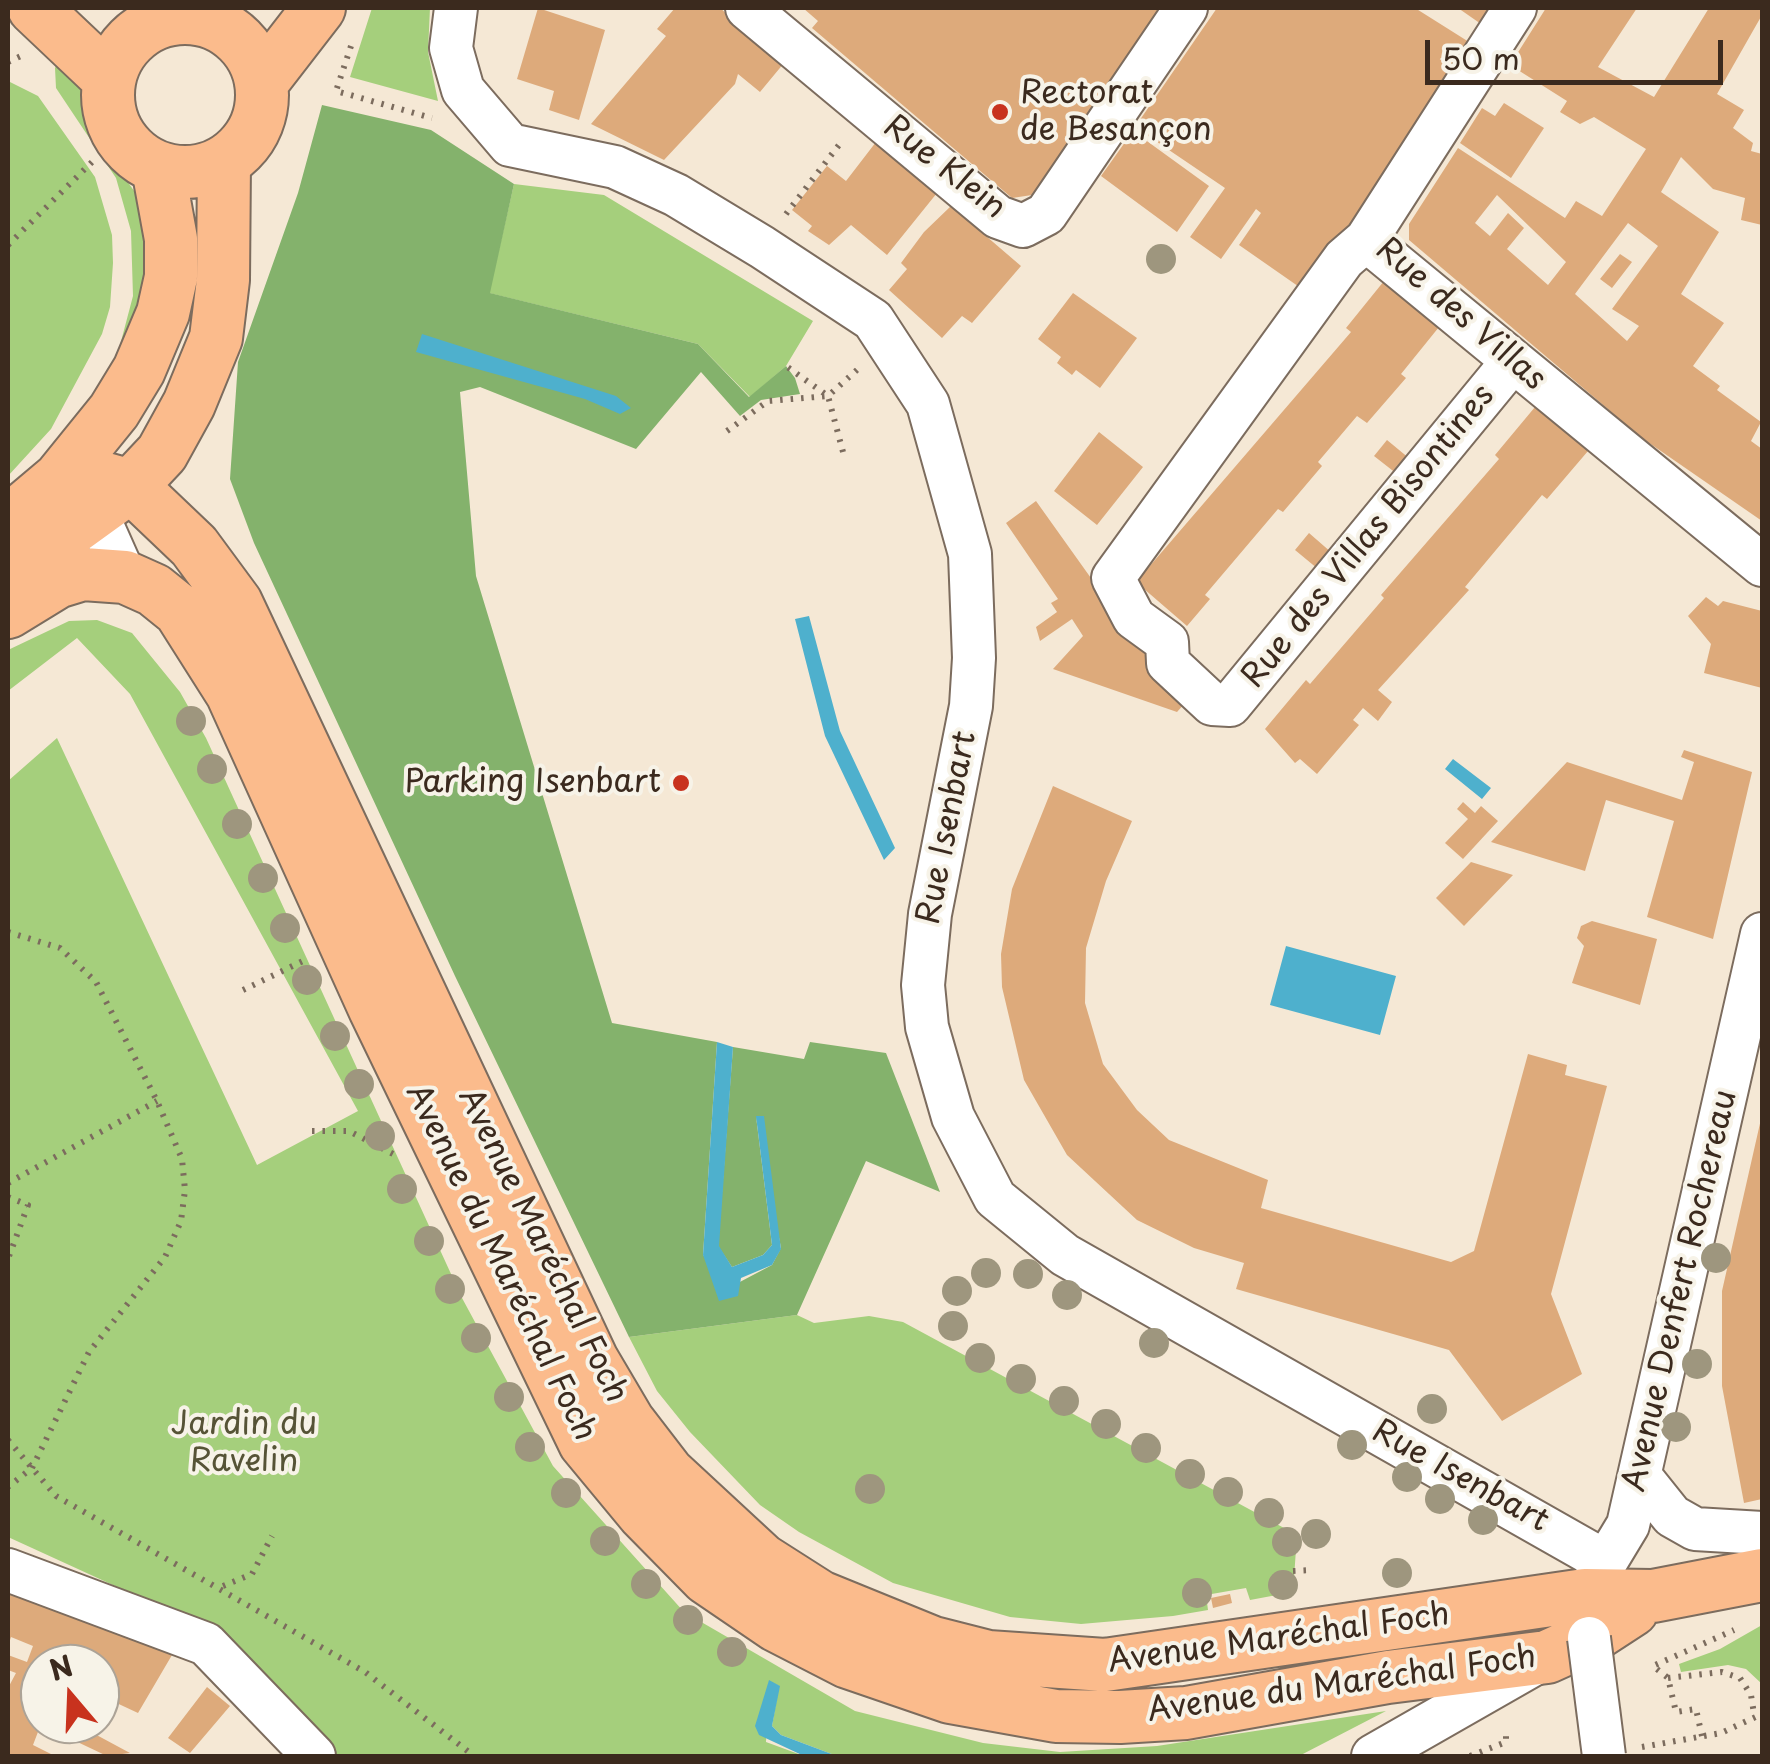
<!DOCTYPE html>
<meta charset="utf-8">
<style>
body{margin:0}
#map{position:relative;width:1770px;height:1764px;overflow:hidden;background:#f5e8d5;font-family:"Playpen Sans",sans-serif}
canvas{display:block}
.frame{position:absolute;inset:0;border:10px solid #3b2a1e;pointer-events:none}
.north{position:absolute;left:20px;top:1644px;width:100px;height:100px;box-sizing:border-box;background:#f7f3e8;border:2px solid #aca397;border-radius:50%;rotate:341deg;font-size:28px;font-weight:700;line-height:40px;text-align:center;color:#3b2a1e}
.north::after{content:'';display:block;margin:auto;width:35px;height:45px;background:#c8321e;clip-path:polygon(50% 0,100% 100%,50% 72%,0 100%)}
.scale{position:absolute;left:1425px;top:40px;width:298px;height:45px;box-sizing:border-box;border:5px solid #3b2a1e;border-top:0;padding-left:12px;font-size:30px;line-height:35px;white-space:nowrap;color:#3b2a1e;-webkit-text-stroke:8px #f7f3e8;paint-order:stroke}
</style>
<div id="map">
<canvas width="1770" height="1764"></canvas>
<div class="frame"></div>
<div class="north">N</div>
<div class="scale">50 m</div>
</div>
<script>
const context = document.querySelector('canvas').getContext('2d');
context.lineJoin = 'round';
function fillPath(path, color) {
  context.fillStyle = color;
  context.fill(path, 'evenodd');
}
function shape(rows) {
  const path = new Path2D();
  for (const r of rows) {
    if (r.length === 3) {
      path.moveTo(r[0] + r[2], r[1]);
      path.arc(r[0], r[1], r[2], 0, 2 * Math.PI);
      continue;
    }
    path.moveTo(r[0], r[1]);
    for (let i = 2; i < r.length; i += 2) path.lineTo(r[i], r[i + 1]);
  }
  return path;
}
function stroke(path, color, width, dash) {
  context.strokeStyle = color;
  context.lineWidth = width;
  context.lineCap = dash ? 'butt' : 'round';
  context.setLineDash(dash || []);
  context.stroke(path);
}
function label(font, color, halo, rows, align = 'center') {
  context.font = font + ' "Playpen Sans",sans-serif';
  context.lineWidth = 8;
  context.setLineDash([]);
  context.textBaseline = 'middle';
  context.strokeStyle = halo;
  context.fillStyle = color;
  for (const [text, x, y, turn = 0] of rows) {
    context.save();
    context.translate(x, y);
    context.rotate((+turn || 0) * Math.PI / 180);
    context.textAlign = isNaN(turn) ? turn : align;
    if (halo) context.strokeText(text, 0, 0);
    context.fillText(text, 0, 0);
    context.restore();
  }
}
fillPath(shape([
 [372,8,430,8,428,52,438,101,350,77],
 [66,46,86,84,90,119,98,140,149,212,148,314,105,379,119,349,133,296,131,231,116,178,56,88,55,68],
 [8,81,38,96,95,177,112,235,113,263,110,307,102,334,51,429,8,476],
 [514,184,604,195,813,321,786,366,750,397,698,344,489,293],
 [97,620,132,633,180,692,206,738,462,1298,553,1466,684,1612,855,1711,983,1743,1060,1752,1157,1746,1386,1711,1299,1756,837,1756,781,1735,772,1726,779,1686,769,1681,766,1742,804,1756,334,1756,209,1629,8,1537,8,781,57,738,257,1165,358,1111,130,694,77,638,8,691,8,650,69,621],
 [797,1315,814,1323,869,1316,903,1322,1297,1535,1293,1592,1250,1600,1246,1588,1206,1595,1208,1610,1173,1616,1081,1624,1010,1617,893,1583,799,1532,760,1505,690,1432,657,1391,629,1337],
 [1762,1625,1762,1684,1746,1669,1728,1665,1681,1672,1679,1664,1720,1649]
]), '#a5cf7c');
fillPath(shape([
 [322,105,431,130,514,184,490,293,698,344,749,397,786,366,795,378,800,394,761,400,740,416,701,372,636,449,480,387,460,392,476,576,612,1023,717,1042,703,1255,736,1284,772,1265,781,1248,756,1116,772,1245,763,1255,732,1267,718,1246,733,1047,804,1059,810,1042,886,1053,940,1192,866,1161,797,1315,629,1337,455,976,254,543,230,479,238,362,298,193]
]), '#84b26c');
fillPath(shape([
 [422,334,616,396,631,408,620,414,585,399,416,352],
 [809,616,840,731,895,848,884,860,825,736,795,619],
 [1453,759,1491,788,1482,799,1445,769],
 [1286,946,1396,976,1380,1035,1270,1005],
 [717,1042,733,1047,719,1246,732,1267,763,1255,772,1245,756,1116,764,1116,781,1249,772,1265,741,1278,738,1296,719,1301,703,1255],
 [769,1680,780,1686,772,1726,781,1735,837,1756,804,1756,759,1735,755,1726]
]), '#4eb0cd');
fillPath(shape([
 [538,8,605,30,579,120,549,110,554,91,517,79],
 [675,8,720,8,784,63,760,92,738,74,735,84,664,160,591,124,666,36,657,29],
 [803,8,1068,9,1160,8,1032,195,1012,198,812,28,818,21],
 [1217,8,1415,8,1469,42,1358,219,1305,291,1239,245,1261,213,1256,209,1221,259,1190,237,1225,188,1135,127],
 [1458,8,1491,8,1481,24],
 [1546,8,1637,8,1598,67,1654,97,1709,8,1762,8,1762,15,1717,94,1744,110,1733,128,1753,143,1751,151,1762,154,1762,225,1741,220,1745,198,1713,189,1681,157,1661,192,1719,232,1681,294,1724,323,1693,366,1720,386,1717,390,1761,422,1751,441,1762,449,1762,521,1642,438,1409,240,1409,224,1458,148,1565,218,1576,201,1602,216,1646,149,1594,117,1580,124,1560,112,1567,101,1510,65],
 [1497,195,1566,262,1548,285,1507,249,1524,228,1508,213,1490,236,1475,223],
 [1628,223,1658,246,1612,309,1639,326,1627,341,1575,294],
 [1504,103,1544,128,1511,178,1460,143,1482,108,1495,116],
 [1133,131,1209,186,1177,232,1101,176],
 [876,142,937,193,887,255,851,225,829,245,808,231,812,226,792,210,827,166,846,181],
 [951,206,1021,266,972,323,962,316,942,338,889,290,907,269,901,263,924,232],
 [1620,254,1632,262,1612,288,1600,279],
 [1384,281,1439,327,1401,374,1406,378,1367,423,1357,416,1318,462,1322,466,1283,512,1278,509,1205,595,1210,599,1187,626,1136,582,1351,332,1346,328],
 [1073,293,1137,338,1100,388,1076,370,1072,375,1057,363,1061,357,1038,339],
 [1535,407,1588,451,1547,499,1542,495,1465,587,1469,590,1378,690,1392,702,1378,721,1363,708,1353,720,1359,725,1317,774,1300,759,1295,763,1265,729,1306,680,1310,684,1384,598,1381,595,1499,459,1495,455],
 [1099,432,1143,467,1097,525,1054,491],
 [1387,440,1410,459,1397,474,1374,456],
 [1036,501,1113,609,1155,648,1146,659,1185,703,1177,712,1053,669,1083,636,1072,619,1040,641,1036,627,1057,612,1051,603,1058,599,1006,523],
 [1309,533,1332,553,1318,569,1295,550],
 [1706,597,1718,606,1723,601,1762,611,1762,688,1704,673,1711,644,1688,616],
 [1684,750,1752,772,1713,939,1647,917,1674,821,1606,800,1585,871,1491,842,1567,762,1682,800,1694,762,1681,757],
 [1053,786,1132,821,1106,881,1086,948,1085,1003,1103,1064,1137,1110,1169,1140,1268,1180,1261,1208,1451,1262,1474,1251,1528,1054,1567,1065,1565,1075,1607,1086,1551,1294,1582,1374,1502,1421,1449,1350,1236,1289,1244,1263,1194,1248,1137,1220,1067,1155,1024,1080,1002,987,1001,954,1012,889],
 [1463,802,1475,813,1481,806,1498,821,1463,859,1445,843,1468,819,1457,809],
 [1471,862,1513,875,1464,926,1436,898],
 [1592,921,1657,939,1640,1005,1572,983,1584,946,1577,938,1581,926],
 [1761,1119,1762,1499,1744,1503,1722,1386,1722,1291],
 [8,1593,172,1655,138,1713,108,1699,112,1690,100,1684,100,1664,40,1664,40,1724,60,1724,58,1731,41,1724,33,1745,55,1756,8,1756,8,1688,16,1673,8,1670,8,1655,27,1662,33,1646,11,1637,8,1646],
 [1230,1594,1232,1603,1213,1608,1211,1598],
 [207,1687,230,1706,190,1753,168,1738],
 [75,1725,91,1732,130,1753,107,1756,69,1738]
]), '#ddaa7b');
const minor = shape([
 [456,8,451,48,463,90,510,145,615,167,676,195,762,247,873,320,928,404,970,554,974,658,971,706,930,914,923,985,927,1027,953,1117,995,1198,1065,1255,1606,1562],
 [747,8,998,217,1023,226,1046,214,1186,8],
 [1515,8,1366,240,1762,565],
 [1366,240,1344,259,1113,578,1134,618,1167,642,1168,663,1212,704,1230,705,1512,362],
 [95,483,97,514,125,577],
 [1640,1476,1672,1516,1695,1529,1762,1533],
 [8,1570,206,1644,314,1756],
 [1593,1583,1628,1525,1762,934],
 [1373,1756,1541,1660]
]);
const major = shape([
 [34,8,109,79],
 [185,95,77],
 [261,83,319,8],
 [59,479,95,476,131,486,194,546,236,603,592,1360,628,1421,668,1473,762,1560,820,1597,933,1643,988,1657,1105,1665,1585,1595,1653,1596,1762,1575],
 [8,522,59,479,114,411,139,370,163,313,171,277,171,239,158,168],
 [8,575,131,486,162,453,189,404,216,338,223,280,224,162],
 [8,612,57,582,83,574,125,577,154,590,180,611,232,693,375,1009,585,1443,643,1513,707,1578,776,1625,848,1662,950,1697,1056,1716,1120,1717,1186,1713,1388,1677,1547,1657,1589,1638,1632,1610]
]);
stroke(minor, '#7c6c5e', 46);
stroke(major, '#7c6c5e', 56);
stroke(shape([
 [351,46,336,91,432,118],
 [8,62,21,56],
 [786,214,842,141],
 [8,245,95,159],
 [727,431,768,401,828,396,786,366],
 [843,452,828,396,858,369],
 [8,932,60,948,96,982,157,1101,182,1159,185,1190,181,1221,165,1257,89,1352,32,1468,8,1487],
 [243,990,305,960],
 [312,1131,349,1131,395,1155],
 [8,1183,157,1101],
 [8,1197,28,1205,8,1259],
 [8,1440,56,1496,365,1672,474,1756],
 [1293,1571,1313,1570],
 [223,1586,252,1574,272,1536],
 [1668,1678,1722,1672,1740,1678,1751,1695,1754,1714],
 [1702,1736,1696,1709,1676,1712,1668,1678,1653,1666,1734,1630],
 [1642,1747,1721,1733,1762,1714],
 [1470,1756,1506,1742,1506,1731]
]), '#7c6c5e', 6, [2.5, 8]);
stroke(minor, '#fff', 42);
stroke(major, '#fbbb8c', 52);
const minorBridge = shape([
 [1589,1638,1604,1756]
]);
stroke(minorBridge, '#7c6c5e', 46, []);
stroke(minorBridge, '#fff', 42);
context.fillStyle = '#9e967e';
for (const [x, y] of [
 [1161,259],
 [191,721],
 [212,769],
 [237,824],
 [263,878],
 [285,928],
 [307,980],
 [335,1036],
 [359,1084],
 [380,1136],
 [402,1189],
 [429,1241],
 [1716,1258],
 [986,1273],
 [1028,1274],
 [450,1289],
 [957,1291],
 [1067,1295],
 [953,1326],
 [476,1338],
 [1154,1343],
 [980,1358],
 [1697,1364],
 [1021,1379],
 [509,1397],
 [1064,1401],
 [1432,1409],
 [1106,1424],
 [1676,1427],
 [1352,1445],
 [530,1447],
 [1146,1448],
 [1190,1474],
 [1407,1477],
 [870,1489],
 [1228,1492],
 [566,1493],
 [1440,1499],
 [1269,1513],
 [1483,1520],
 [1316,1534],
 [605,1541],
 [1287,1542],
 [1397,1573],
 [646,1584],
 [1283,1585],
 [1197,1593],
 [688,1620],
 [732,1652]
]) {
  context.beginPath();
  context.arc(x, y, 15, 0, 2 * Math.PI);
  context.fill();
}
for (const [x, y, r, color] of [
 [1000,112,10,"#c8321e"],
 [681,783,10,"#c8321e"]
]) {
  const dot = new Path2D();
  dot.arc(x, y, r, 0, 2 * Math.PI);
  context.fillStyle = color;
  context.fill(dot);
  stroke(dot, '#f7f3e8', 4);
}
label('32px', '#3b2a1e', '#f7f3e8', [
 ["Rectorat",1020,94],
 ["de Besançon",1020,131],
 ["Parking Isenbart",661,783,"right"]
], 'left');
label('32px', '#3b2a1e', '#f7f3e8', [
 ["Rue Klein",944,168,38],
 ["Rue des Villas",1460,315,41],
 ["Rue des Villas Bisontines",1369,537,-51],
 ["Rue Isenbart",948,828,-79],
 ["Avenue Maréchal Foch",542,1246,64],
 ["Avenue du Maréchal Foch",500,1263,64],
 ["Avenue Denfert Rochereau",1681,1291,-77],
 ["Rue Isenbart",1460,1477,29],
 ["Avenue Maréchal Foch",1279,1639,-8],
 ["Avenue du Maréchal Foch",1342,1685,-8]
]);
label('32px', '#565336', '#f7f3e8', [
 ["Jardin du",244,1425],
 ["Ravelin",244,1462]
]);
</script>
